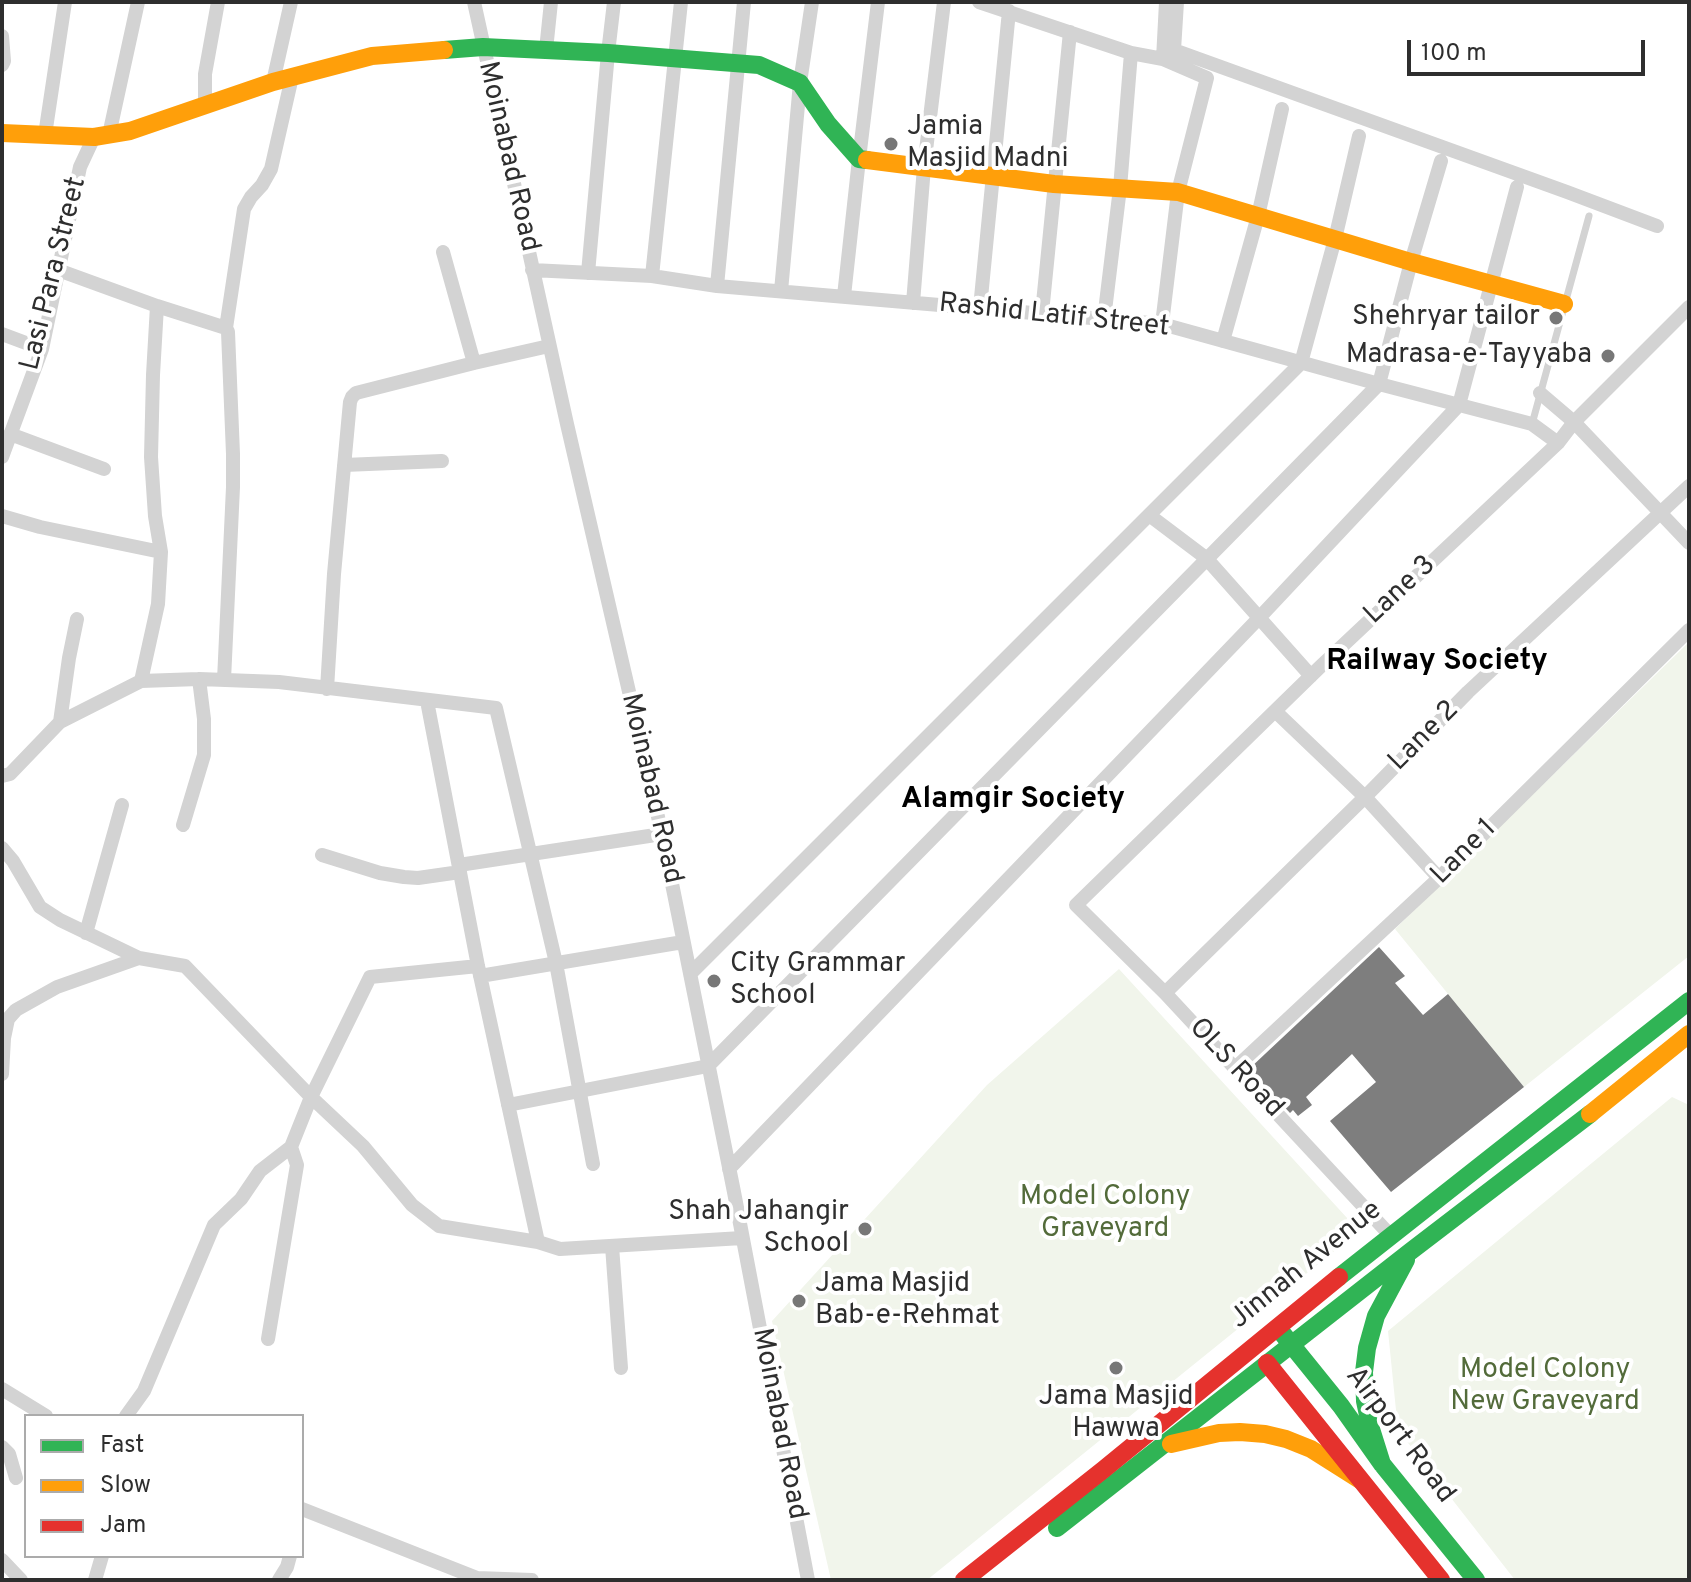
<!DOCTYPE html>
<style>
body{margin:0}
#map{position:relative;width:1691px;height:1582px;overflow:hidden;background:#fff;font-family:Overpass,sans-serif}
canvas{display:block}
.frame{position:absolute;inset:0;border:4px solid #2e2e2e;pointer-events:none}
.legend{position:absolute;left:24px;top:1414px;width:280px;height:144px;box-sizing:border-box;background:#fff;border:2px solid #ababab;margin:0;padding:10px 14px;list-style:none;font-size:24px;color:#2e2e2e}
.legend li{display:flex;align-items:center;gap:16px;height:40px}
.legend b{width:40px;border:2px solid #ababab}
.scale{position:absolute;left:1407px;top:40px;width:238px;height:36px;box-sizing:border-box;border:4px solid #2e2e2e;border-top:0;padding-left:10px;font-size:24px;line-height:28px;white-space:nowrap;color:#2e2e2e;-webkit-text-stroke:6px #fff;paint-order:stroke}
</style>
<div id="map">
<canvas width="1691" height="1582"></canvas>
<div class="frame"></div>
<ul class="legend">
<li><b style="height:10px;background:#30b455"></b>Fast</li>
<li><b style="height:10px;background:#ff9f0a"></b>Slow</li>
<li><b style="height:10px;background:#e5322d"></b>Jam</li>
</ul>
<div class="scale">100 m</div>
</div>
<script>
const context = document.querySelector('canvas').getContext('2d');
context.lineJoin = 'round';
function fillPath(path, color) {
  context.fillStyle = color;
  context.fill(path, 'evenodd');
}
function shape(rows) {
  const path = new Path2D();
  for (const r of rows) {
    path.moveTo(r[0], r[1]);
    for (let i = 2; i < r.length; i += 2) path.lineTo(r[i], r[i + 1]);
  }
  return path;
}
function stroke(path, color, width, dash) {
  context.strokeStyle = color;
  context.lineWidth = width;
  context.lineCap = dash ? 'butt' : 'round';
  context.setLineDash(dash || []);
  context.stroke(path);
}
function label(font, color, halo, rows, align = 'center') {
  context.font = font + ' Overpass,sans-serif';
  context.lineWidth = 8;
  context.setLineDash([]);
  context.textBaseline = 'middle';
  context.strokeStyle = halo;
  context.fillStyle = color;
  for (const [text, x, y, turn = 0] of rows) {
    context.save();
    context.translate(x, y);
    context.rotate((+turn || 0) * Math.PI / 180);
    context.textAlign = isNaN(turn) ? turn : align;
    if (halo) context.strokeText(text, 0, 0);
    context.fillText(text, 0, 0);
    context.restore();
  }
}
fillPath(shape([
 [1689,642,1689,956,1524,1087,1395,929],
 [1119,969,1359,1231,927,1580,831,1580,772,1321,987,1085],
 [1672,1097,1689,1105,1689,1580,1515,1580,1398,1430,1388,1331]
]), '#f1f5eb');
fillPath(shape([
 [1379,947,1405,976,1395,983,1423,1015,1448,994,1524,1087,1391,1192,1330,1121,1376,1082,1352,1054,1306,1097,1312,1105,1298,1116,1293,1110,1290,1113,1249,1069]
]), '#7e7e7e');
stroke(shape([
 [1532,424,1589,216]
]), '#d3d3d3', 7);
stroke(shape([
 [474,2,567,424,662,834,734,1192,808,1580],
 [979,2,1131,53,1163,59,1207,78,1178,192,1162,324],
 [1177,2,1174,50,1567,192,1657,226],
 [2,36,4,61,2,65],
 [546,50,551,2],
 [1163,59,1166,2],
 [273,82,291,2],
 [205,105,205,74,218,2],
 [45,135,65,2],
 [109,135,138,2],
 [443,252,474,363],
 [58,270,157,306,226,328],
 [532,270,652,276,717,286,1162,324,1379,384,1532,424,1558,443],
 [588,273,608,53,614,2],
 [652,276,681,2],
 [717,286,744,2],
 [781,291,800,83,812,2],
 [844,296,859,159,878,2],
 [913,303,924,167,944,2],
 [157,306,153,375,151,457,155,516,161,552],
 [980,308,1009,11],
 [1042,313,1070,32],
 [1104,319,1120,188,1131,53],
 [2,334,42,349],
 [1223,341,1258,216,1282,109],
 [1540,393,1574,422,1689,543],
 [10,434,104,469],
 [2,457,42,349,80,167,94,137],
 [344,465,442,461],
 [1149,515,1206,558,1311,676],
 [2,516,40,527,161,552,158,604,141,681],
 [224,680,233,487,233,454,228,332,226,328,244,209,251,197,262,185,271,169,292,77],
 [327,689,334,574,350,402,352,397,356,393,474,363,549,346],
 [427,701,478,966,538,1242],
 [1275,711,1365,797,1439,878],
 [60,722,141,681,199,679,279,682,496,708,556,963,593,1164],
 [2,776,10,774,60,722,69,658,77,619],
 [183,825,204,755,204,719,199,679],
 [2,848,13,861,40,907,60,920,139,958,185,966,311,1097,363,1146,412,1205,439,1226,538,1242,560,1249,742,1238],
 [322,855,380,873,404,877,418,878,460,872],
 [459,865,662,834],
 [86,933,122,805],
 [690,974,1301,363,1335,239,1359,136],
 [480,976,683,942],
 [1165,993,1365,797,1468,692,1689,486],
 [1234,1069,1439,878,1689,630],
 [2,1074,4,1038,8,1019,16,1010,57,987,139,958],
 [508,1105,708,1066,1379,384,1411,262,1441,161],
 [729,1169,1259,618,1459,405,1517,187],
 [1390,1235,1165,993,1076,905,1320,667,1558,443,1574,422,1689,307],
 [612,1246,621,1368],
 [268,1339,297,1165,291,1147],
 [2,1389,46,1416],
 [126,1416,144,1391,214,1225,241,1199,260,1171,291,1147,311,1097,370,977,478,966],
 [2,1447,9,1454,16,1478],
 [302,1509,477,1578,532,1580],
 [2,1560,21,1580],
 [95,1580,102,1556],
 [279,1580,287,1567,290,1556]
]), '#d3d3d3', 14);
stroke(shape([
 [444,50,483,47,608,53,759,65,800,83,828,124,859,159,867,160],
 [1339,1277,1689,1001],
 [1282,1333,1341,1406,1382,1464,1476,1580],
 [1382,1464,1371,1429,1365,1401,1364,1372,1367,1348,1376,1316,1406,1260],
 [1057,1528,1411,1251,1590,1114]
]), '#30b455', 18);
stroke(shape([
 [2,133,94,137,130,131,273,82,372,56,444,50],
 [867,160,1054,184,1178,192,1411,262,1564,304],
 [1590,1114,1689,1034],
 [1171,1444,1219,1433,1240,1432,1265,1434,1286,1439,1311,1449,1360,1480]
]), '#ff9f0a', 18);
stroke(shape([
 [1267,1363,1441,1580],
 [964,1580,1103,1470,1339,1277]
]), '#e5322d', 18);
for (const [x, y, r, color] of [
 [891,144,8,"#777"],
 [1556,318,8,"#777"],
 [1608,356,8,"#777"],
 [714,981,8,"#777"],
 [865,1229,8,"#777"],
 [799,1301,8,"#777"],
 [1116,1368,8,"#777"]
]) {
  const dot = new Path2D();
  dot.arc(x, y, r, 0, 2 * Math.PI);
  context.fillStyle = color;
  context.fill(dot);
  stroke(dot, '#fff', 3);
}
label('28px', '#2e2e2e', '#fff', [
 ["Jamia",907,128],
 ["Masjid Madni",907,160],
 ["Shehryar tailor",1540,318,"right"],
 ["Madrasa-e-Tayyaba",1592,356,"right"],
 ["City Grammar",730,965],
 ["School",730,997],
 ["Shah Jahangir",849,1213,"right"],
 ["School",849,1245,"right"],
 ["Jama Masjid",815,1285],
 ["Bab-e-Rehmat",815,1317],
 ["Jama Masjid",1116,1398,"center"],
 ["Hawwa",1116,1430,"center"]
], 'left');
label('28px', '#2e2e2e', '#fff', [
 ["Moinabad Road",507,157,77],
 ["Lasi Para Street",55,274,-76],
 ["Rashid Latif Street",1054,317,6],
 ["Lane 3",1401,591,-43],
 ["Lane 2",1425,737,-45],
 ["Moinabad Road",650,789,77],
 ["Lane 1",1465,853,-45],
 ["OLS Road",1235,1069,47],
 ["Jinnah Avenue",1307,1266,-39],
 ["Moinabad Road",778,1424,79],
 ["Airport Road",1399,1436,53]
]);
label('28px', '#536b3a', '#fff', [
 ["Model Colony",1105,1198],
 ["Graveyard",1105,1230],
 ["Model Colony",1545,1371],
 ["New Graveyard",1545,1403]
]);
label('bold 30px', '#000', '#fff', [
 ["Railway Society",1437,663],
 ["Alamgir Society",1013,801]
]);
</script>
